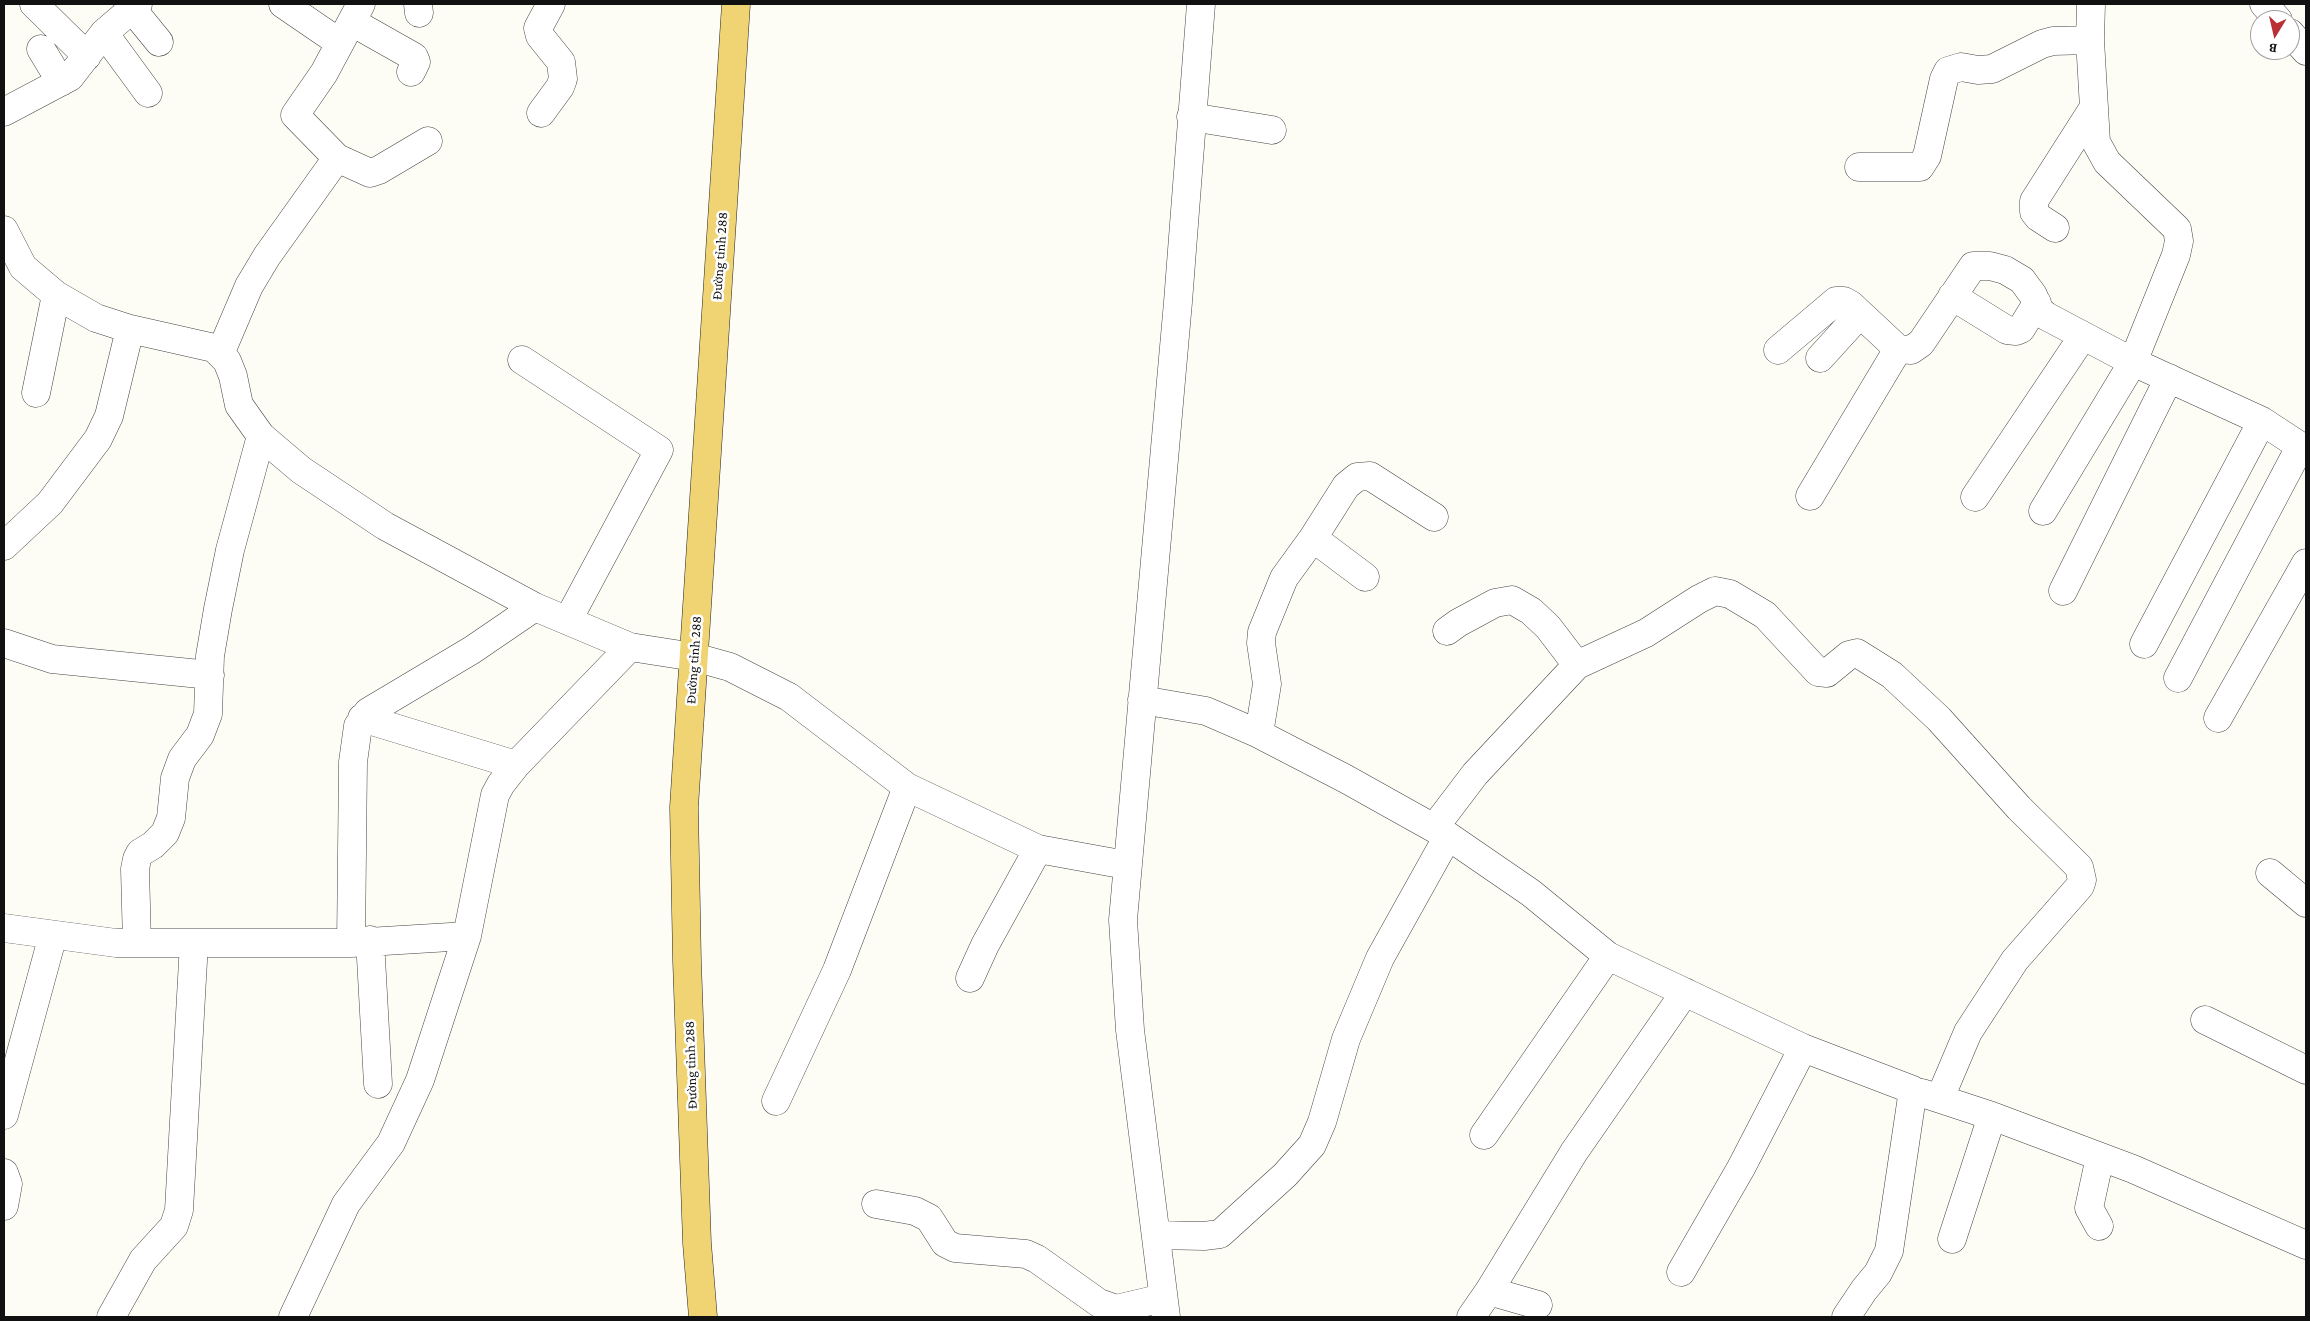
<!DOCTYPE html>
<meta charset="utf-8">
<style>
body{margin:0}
#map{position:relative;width:2310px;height:1321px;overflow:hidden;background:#fefdf5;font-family:"Crimson Pro",serif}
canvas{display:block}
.frame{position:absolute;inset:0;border:5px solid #111;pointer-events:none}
.north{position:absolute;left:2250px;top:10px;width:50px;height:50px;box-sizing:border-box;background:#fff;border:1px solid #a0a0a0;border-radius:50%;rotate:189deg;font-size:14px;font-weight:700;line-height:20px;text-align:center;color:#111}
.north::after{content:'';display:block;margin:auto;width:18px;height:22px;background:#ba3034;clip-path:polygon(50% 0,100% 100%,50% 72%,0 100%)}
</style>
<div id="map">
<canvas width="2310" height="1321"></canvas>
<div class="frame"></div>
<div class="north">B</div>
</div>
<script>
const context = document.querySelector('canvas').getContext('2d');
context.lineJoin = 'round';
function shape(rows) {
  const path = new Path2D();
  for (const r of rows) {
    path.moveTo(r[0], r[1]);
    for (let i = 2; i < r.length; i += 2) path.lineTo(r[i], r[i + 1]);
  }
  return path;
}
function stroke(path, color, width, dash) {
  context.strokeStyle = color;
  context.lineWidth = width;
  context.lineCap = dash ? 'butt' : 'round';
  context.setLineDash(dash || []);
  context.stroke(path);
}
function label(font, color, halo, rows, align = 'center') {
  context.font = font + ' "Crimson Pro",serif';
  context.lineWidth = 5;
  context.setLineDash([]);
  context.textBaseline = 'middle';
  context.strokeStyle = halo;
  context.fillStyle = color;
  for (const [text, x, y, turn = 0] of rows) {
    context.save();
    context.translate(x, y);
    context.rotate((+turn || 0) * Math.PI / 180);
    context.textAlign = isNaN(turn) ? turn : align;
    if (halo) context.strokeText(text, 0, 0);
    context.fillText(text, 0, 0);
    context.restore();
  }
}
const minor = shape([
 [34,4,87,56],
 [128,4,159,42],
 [283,4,340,43],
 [418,4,419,13],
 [2264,4,2278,20],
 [352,22,414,57,416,62,411,72],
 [104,33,148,93],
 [2290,33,2306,51],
 [2090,40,2096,142,2107,162,2177,229,2179,241,2176,255,2133,362,2262,421,2306,450],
 [41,49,61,82],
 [4,112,70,77,104,33,138,4],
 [541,113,560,87,563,79,561,62,540,36,538,28,551,4],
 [1191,117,1272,130],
 [337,158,370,173,379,170,428,141],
 [1859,167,1920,167,1927,156,1944,79,1948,71,1961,67,1978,70,1992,69,2042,44,2053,41,2090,40,2091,4],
 [2055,228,2038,217,2034,212,2034,201,2094,107],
 [4,230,23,267,56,295,96,318,130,329,214,348,227,361,233,376,239,405,261,436,301,470,385,526,535,607,630,647,694,657,730,667,789,697,907,787,1038,849,1126,865],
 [1952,296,2007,330,2016,331,2021,329,2037,303],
 [1778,350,1836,301,1844,301,1851,305,1898,349,1911,350,1921,343,1973,266,1990,266,2005,270,2022,280,2033,295,2040,311,2046,316,2133,362,2043,511],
 [220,354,249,286,267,256,337,158,295,115,324,73,361,4],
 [1820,358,1860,314],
 [522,360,659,450,568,620],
 [36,393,56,295],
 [1810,496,1898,349],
 [1975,497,2083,336],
 [1313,538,1365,577],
 [4,546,50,503,98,439,109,416,130,329],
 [2063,591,2169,378],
 [1447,631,1458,623,1495,603,1512,600,1531,611,1548,627,1577,665],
 [4,643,52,659,210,675],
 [2144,644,2262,421],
 [2178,678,2300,447],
 [1142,700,1206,711,1259,734,1346,779,1448,836,1531,893,1608,956,1803,1048,1913,1090,1889,1251,1878,1273,1864,1290,1846,1317],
 [362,718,516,765],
 [2218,718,2306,563],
 [1259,734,1267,684,1261,643,1262,632,1284,578,1313,538,1346,486,1357,477,1370,476,1434,517],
 [1434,828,1475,774,1577,665,1646,633,1699,599,1715,591,1730,594,1765,615,1818,672,1827,673,1849,655,1857,653,1892,675,1939,719,2019,808,2079,867,2082,880,2080,886,2015,960,1968,1032,1940,1098],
 [2270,873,2306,903],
 [4,928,116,943,351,943,467,936],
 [370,940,378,1084],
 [137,943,135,869,137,859,140,853,153,845,165,833,171,818,175,778,182,759,200,735,208,714,210,656,218,609,230,550,261,436],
 [351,943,353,762,358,726,368,712,472,650,535,607],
 [970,978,985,945,1038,849],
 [2205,1020,2306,1070],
 [1922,1093,1992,1116,2133,1169,2306,1245],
 [776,1101,837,970,907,787],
 [4,1115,53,935],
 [1484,1135,1608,956],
 [4,1173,8,1184,4,1206],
 [876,1204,915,1211,929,1218,945,1243,955,1248,1026,1254,1037,1259,1099,1303,1116,1309,1163,1298],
 [2099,1226,2089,1208,2100,1157],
 [1156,1235,1204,1236,1220,1234,1285,1175,1312,1145,1322,1122,1346,1039,1380,958,1448,836],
 [1952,1239,1992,1116],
 [1681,1272,1741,1168,1803,1048],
 [1489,1291,1538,1305],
 [111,1317,143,1260,174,1226,179,1210,194,943],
 [293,1317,346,1204,391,1143,420,1080,467,936,495,795,501,784,516,765,630,647],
 [1166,1317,1130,1030,1123,920,1178,302,1201,4],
 [1471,1317,1489,1291,1574,1152,1685,992]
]);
const major = shape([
 [703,1317,697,1243,687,961,684,807,736,4]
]);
stroke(minor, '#444', 29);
stroke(major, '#222', 29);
stroke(minor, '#fff', 28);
stroke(major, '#f0d474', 28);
label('14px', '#111', '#fff', [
 ["Đường tỉnh 288",720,256,-86],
 ["Đường tỉnh 288",694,660,-86],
 ["Đường tỉnh 288",691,1065,-92]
]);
</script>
